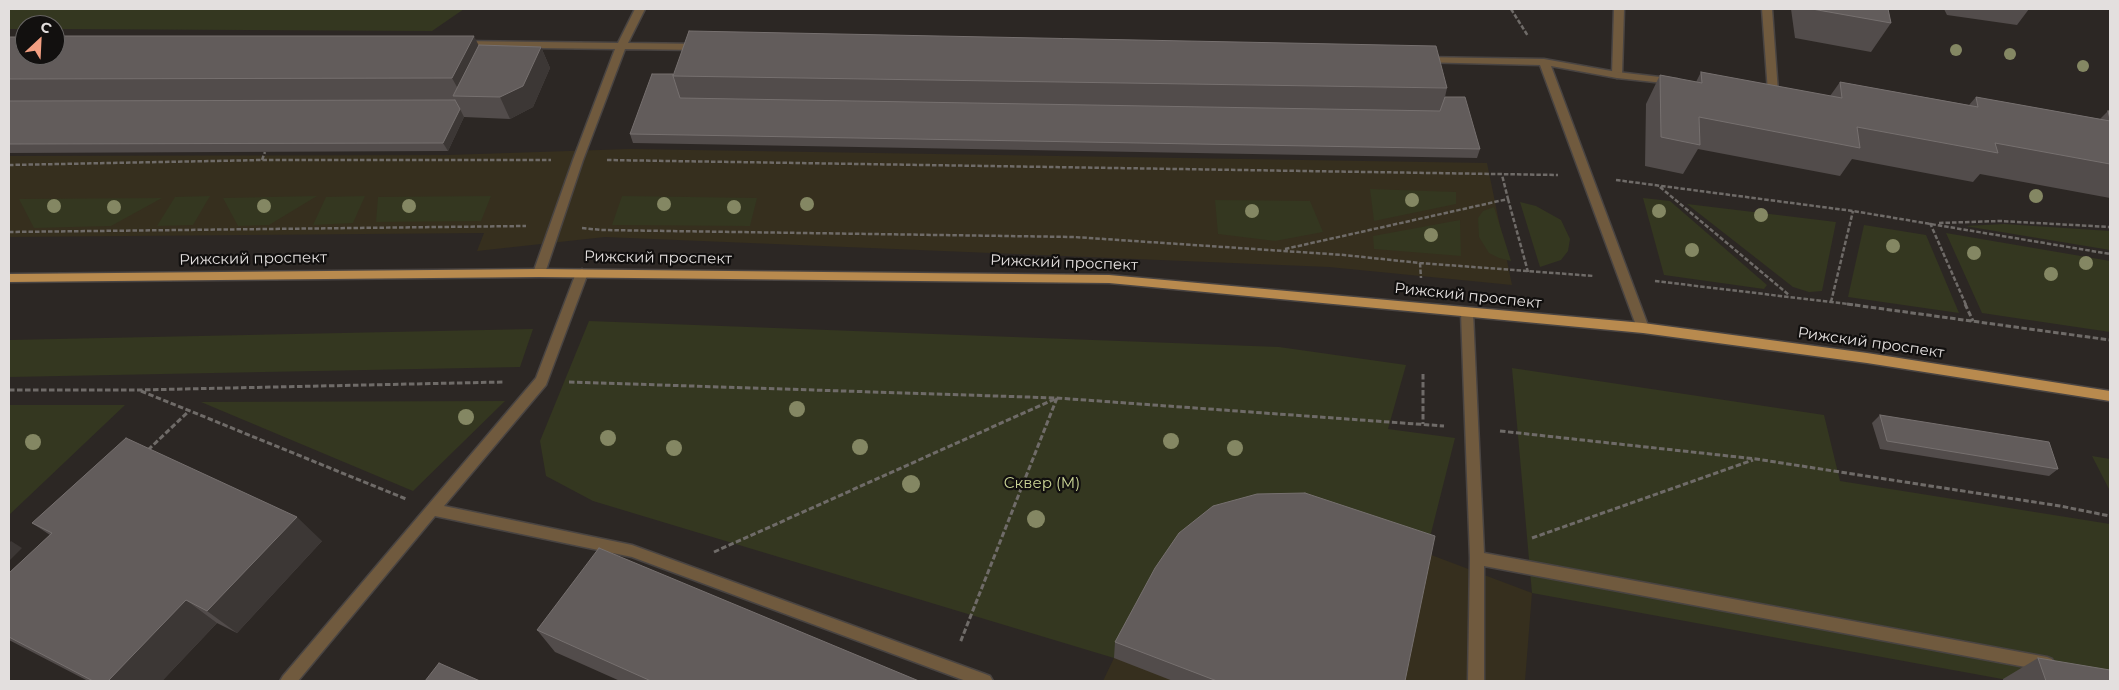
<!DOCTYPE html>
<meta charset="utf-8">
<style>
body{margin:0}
#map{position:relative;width:2119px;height:690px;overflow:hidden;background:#2c2724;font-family:Montserrat,sans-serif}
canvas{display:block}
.frame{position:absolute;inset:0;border:10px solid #e3dfde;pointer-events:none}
.north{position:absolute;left:15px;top:15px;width:50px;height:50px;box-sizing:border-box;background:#12100f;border:1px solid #666362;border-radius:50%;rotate:25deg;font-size:14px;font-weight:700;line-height:20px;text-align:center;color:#e3dfde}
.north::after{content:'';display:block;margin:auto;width:18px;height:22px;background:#f39f82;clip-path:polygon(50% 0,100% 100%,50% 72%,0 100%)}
</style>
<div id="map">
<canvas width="2119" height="690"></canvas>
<div class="frame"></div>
<div class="north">С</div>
</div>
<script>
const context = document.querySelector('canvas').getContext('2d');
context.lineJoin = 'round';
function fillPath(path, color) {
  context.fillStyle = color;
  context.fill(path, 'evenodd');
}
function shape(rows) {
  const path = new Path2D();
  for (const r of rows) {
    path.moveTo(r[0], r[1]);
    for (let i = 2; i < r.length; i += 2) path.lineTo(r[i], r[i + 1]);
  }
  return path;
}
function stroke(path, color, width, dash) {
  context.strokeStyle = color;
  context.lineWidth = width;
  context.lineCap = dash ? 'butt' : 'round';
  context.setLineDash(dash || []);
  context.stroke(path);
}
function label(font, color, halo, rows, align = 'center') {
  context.font = font + ' Montserrat,sans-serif';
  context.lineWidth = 4.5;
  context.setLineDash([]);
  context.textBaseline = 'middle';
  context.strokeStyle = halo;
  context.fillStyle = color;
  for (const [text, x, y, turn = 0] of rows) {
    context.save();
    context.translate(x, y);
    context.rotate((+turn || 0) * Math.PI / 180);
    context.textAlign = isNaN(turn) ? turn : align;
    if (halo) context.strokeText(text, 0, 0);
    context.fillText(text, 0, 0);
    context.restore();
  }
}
fillPath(shape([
 [630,149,1487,163,1512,285,1329,267,605,237,477,251,484,233,9,237,9,156,448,155],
 [1426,553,1532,593,1525,681,1103,681,1114,658]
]), '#362f1e');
fillPath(shape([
 [9,9,464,9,432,31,55,29,55,25,25,25,25,29,9,29],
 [1370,189,1456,192,1456,204,1374,221],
 [210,196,193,225,157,226,175,197],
 [317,196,269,225,238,226,223,198],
 [365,196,353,223,313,225,326,197],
 [491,196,481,221,376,222,378,197],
 [622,196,757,198,750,226,612,225],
 [162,198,111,226,34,228,19,199],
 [1643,198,1670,201,1767,285,1764,289,1664,275],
 [1215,200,1310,201,1323,232,1275,241,1218,234],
 [1520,202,1536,206,1561,220,1570,239,1568,251,1561,260,1540,267],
 [1687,204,1836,222,1822,291,1809,292,1793,287],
 [1494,207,1511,261,1499,258,1489,253,1479,237,1478,218,1483,211],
 [1460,220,1461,256,1374,249,1373,236],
 [2004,224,2110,231,2110,250,1965,226],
 [1864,225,1926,235,1959,313,1848,297],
 [1946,233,2110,261,2110,332,1982,313],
 [589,321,1279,347,1406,365,1388,429,1455,438,1426,553,1114,658,593,501,546,476,540,441],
 [533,329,520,367,9,377,9,340],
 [1512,368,1824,415,1840,481,2110,524,2110,681,2013,681,1532,593],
 [505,401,413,491,201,402],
 [9,405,125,405,9,515],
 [2092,456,2110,459,2110,491]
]), '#343720');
const lane = shape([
 [1614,9,1624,9,1622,75,1617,78,1612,75,1614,9],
 [1762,9,1772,9,1778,92,1773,95,1768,92,1762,9],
 [1467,308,1471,310,1473,313,1484,553,2047,657,2052,659,2055,664,2052,669,2047,671,1484,566,1484,681,1468,681,1470,558,1461,313,1463,310,1467,308]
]);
const street = shape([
 [635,9,645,9,628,43,700,44,705,47,700,50,625,49,583,160,545,273,543,276,535,276,533,273,573,160,615,49,462,47,457,44,462,41,618,43,635,9],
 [1422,57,1544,59,1617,72,1677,79,1678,81,1673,84,1617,78,1551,66,1649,328,1647,331,1639,331,1637,328,1540,65,1418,62,1418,58,1422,57],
 [582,269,588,273,546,385,444,506,632,545,985,674,990,676,993,681,966,681,632,557,435,516,298,681,280,681,283,676,536,378,576,273,582,269]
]);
const primary = shape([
 [539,269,1109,275,1643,323,1867,353,2110,391,2110,401,1867,363,1643,333,1109,283,539,277,9,282,9,274,539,269]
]);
stroke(lane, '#494442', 3);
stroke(street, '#494442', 3);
stroke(primary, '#494442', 3);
stroke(shape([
 [1511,9,1528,36],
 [262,160,265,152],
 [607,160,1558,175],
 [9,165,262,160,551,160],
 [1616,180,1853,211,2110,254],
 [1660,187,1789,295],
 [1508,199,1528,272],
 [1930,223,1966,305],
 [1939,223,2000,221,2110,227],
 [582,228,601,230,1074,237,1344,255,1420,263,1594,276],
 [9,232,526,226],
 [1285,249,1508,199,1502,175],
 [1420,263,1421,278],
 [1655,281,1856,305],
 [1831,302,1853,211]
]), '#6f6b68', 2.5, [4.5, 2]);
stroke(shape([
 [1847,304,2110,340],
 [1965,304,1973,321],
 [1423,374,1423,424],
 [569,382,1057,398,1444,426],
 [9,390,138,390,503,382],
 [141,391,406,499],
 [1500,431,1756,459,2060,506,2110,516],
 [148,450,189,411],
 [1532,538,1753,460],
 [714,552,1057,398,960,643]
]), '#6f6b68', 3, [5.5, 2.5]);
fillPath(lane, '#705a3e');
fillPath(street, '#705a3e');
fillPath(primary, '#b88a4e');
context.fillStyle = '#848763';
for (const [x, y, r] of [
 [1956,50,6],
 [2010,54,6],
 [2083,66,6],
 [2036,196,7],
 [1412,200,7],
 [664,204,7],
 [807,204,7],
 [54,206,7],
 [264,206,7],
 [409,206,7],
 [114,207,7],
 [734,207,7],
 [1252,211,7],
 [1659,211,7],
 [1761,215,7],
 [1431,235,7],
 [1893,246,7],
 [1692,250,7],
 [1974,253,7],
 [2086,263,7],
 [2051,274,7],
 [797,409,8],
 [466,417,8],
 [608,438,8],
 [1171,441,8],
 [33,442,8],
 [860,447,8],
 [674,448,8],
 [1235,448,8],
 [911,484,9],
 [1036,519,9]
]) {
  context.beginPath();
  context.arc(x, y, r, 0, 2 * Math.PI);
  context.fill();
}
fillPath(shape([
 [1791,9,1888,9,1891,23,1871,52,1795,38],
 [1944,9,2029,9,2017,25,1947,15],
 [9,37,541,47,550,68,533,107,510,119,464,117,448,151,9,153],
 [1701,72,1830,96,1840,82,1969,105,1976,97,2100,119,2108,111,2110,111,2110,198,1980,174,1973,182,1852,159,1840,176,1698,149,1683,174,1645,166,1646,104,1660,75,1696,82],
 [673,74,1447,88,1445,97,1480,149,1477,158,633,143,630,134],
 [1880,415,2058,469,2049,476,1880,449,1872,423],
 [32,523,322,541,237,633,217,623,162,681,88,681,9,640,9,573,50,535],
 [537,630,919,681,620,681,555,652],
 [1115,642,1405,681,1173,681,1114,658],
 [2038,658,2110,681,2003,681,2003,679]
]), '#524c4b');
fillPath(shape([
 [474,36,489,66,462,96,452,78],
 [541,47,550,68,533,107,510,119,500,97],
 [460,109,464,117,448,151,443,143],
 [297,517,322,541,237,633,207,611],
 [11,541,22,548,9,561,9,543],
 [186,600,217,623,162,681,108,681]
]), '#3c3735');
const building = shape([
 [1812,9,1888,9,1891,23,1812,9],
 [689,31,1436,46,1447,88,673,76,689,31],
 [55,36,474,36,452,78,9,79,9,37,25,37,25,55,55,55,55,36],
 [479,45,541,47,523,86,500,97,453,96,479,45],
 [1701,72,1842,98,1840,82,1978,107,1976,97,2110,121,2110,164,1995,143,1998,153,1857,127,1860,148,1699,117,1700,145,1661,137,1660,75,1702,83,1701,72],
 [652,74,673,74,673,76,680,98,1440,111,1445,97,1465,97,1480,149,630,134,652,74],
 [455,100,460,109,443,143,9,144,9,101,455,100],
 [2108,111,2110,111,2110,119,2108,111],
 [1880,415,2049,442,2058,469,1887,441,1880,415],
 [126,438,297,517,207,611,186,600,108,681,93,681,9,637,9,573,52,533,32,523,126,438],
 [1305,493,1435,536,1405,681,1217,681,1115,642,1155,568,1179,533,1213,506,1257,494,1305,493],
 [599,548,919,681,651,681,537,630,599,548],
 [2038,658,2110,670,2110,681,2046,681,2038,658],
 [439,663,480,681,425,681,439,663]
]);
fillPath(building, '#625c5b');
stroke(building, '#76706f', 1);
label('15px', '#e3dfde', '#12100f', [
 ["Рижский проспект",658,258,1],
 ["Рижский проспект",253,259,-1],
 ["Рижский проспект",1064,263,2],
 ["Рижский проспект",1468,296,6],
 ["Рижский проспект",1871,343,8]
]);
label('15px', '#ccd697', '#12100f', [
 ["Сквер (М)",1042,484]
]);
</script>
